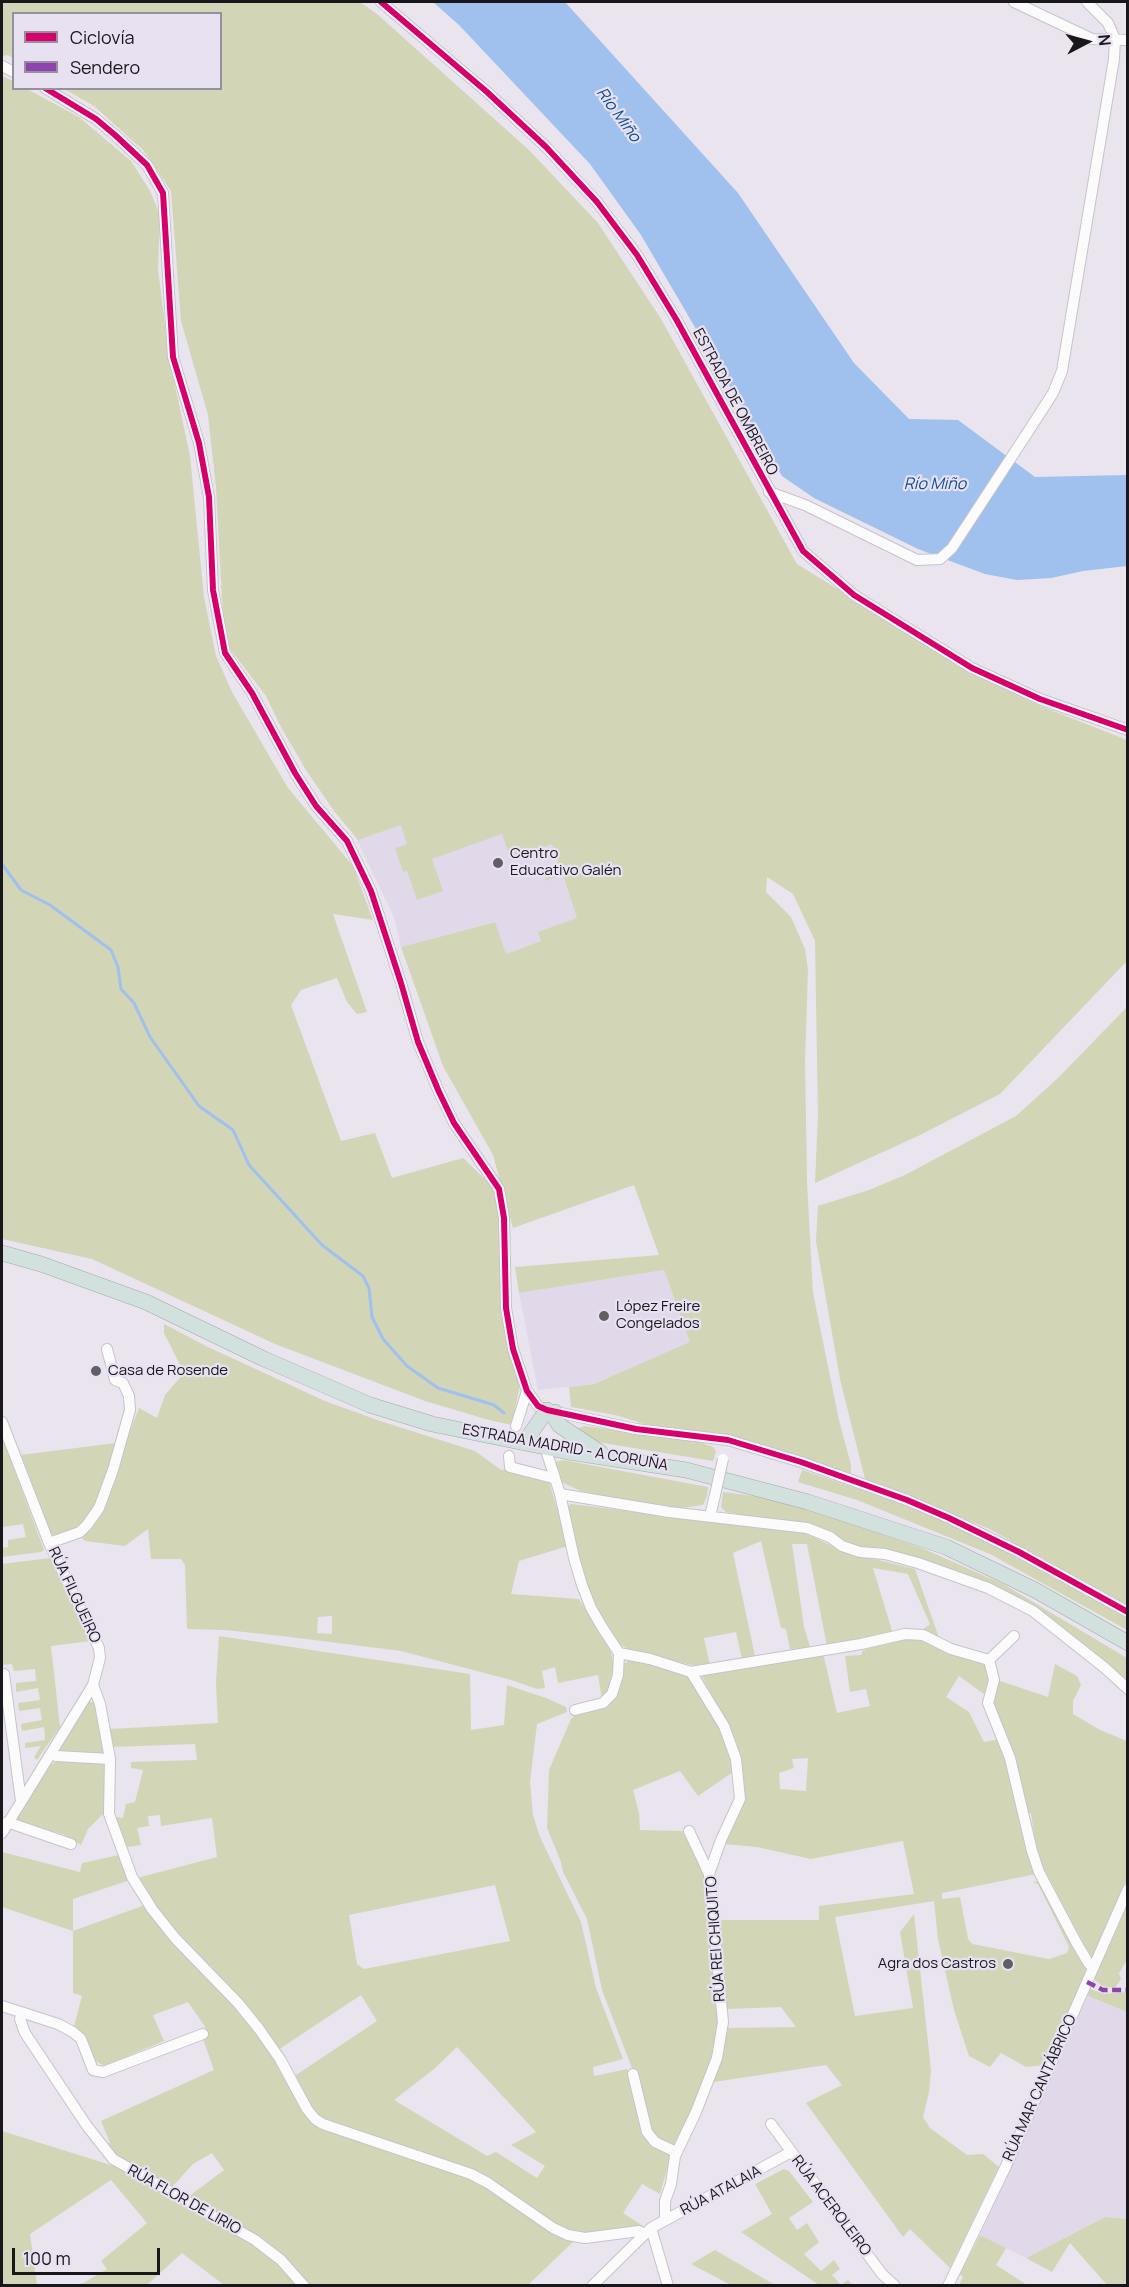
<!DOCTYPE html>
<meta charset="utf-8">
<style>
body{margin:0}
#map{position:relative;width:1129px;height:2287px;overflow:hidden;background:#e9e4ee;font-family:Manrope,sans-serif}
canvas{display:block}
.frame{position:absolute;inset:0;border:3px solid #19161c;pointer-events:none}
.legend{position:absolute;left:12px;top:12px;width:210px;height:78px;box-sizing:border-box;background:#e8e1f1;border:2px solid #95909c;margin:0;padding:8px 10px;list-style:none;font-size:18px;color:#19161c}
.legend li{display:flex;align-items:center;gap:12px;height:30px}
.legend b{width:30px;border:2px solid #95909c}
.north{position:absolute;left:1057px;top:12px;width:60px;height:60px;-webkit-text-stroke:4px #e8e1f1;paint-order:stroke;rotate:84deg;font-size:16px;font-weight:700;line-height:24px;text-align:center;color:#19161c}
.north::after{content:'';display:block;margin:auto;width:21px;height:27px;background:#19161c;clip-path:polygon(50% 0,100% 100%,50% 72%,0 100%)}
.scale{position:absolute;left:12px;top:2248px;width:148px;height:27px;box-sizing:border-box;border:3px solid #19161c;border-top:0;padding-left:8px;font-size:18px;line-height:21px;white-space:nowrap;color:#19161c;-webkit-text-stroke:4px #e8e1f1;paint-order:stroke}
</style>
<div id="map">
<canvas width="1129" height="2287"></canvas>
<div class="frame"></div>
<ul class="legend">
<li><b style="height:8px;background:#d6006c"></b>Ciclovía</li>
<li><b style="height:8px;background:#8e44ad"></b>Sendero</li>
</ul>
<div class="north">N</div>
<div class="scale">100 m</div>
</div>
<script>
const context = document.querySelector('canvas').getContext('2d');
context.lineJoin = 'round';
function fillPath(path, color) {
  context.fillStyle = color;
  context.fill(path, 'evenodd');
}
function shape(rows) {
  const path = new Path2D();
  for (const r of rows) {
    path.moveTo(r[0], r[1]);
    for (let i = 2; i < r.length; i += 2) path.lineTo(r[i], r[i + 1]);
  }
  return path;
}
function stroke(path, color, width, dash) {
  context.strokeStyle = color;
  context.lineWidth = width;
  context.lineCap = dash ? 'butt' : 'round';
  context.setLineDash(dash || []);
  context.stroke(path);
}
function label(font, color, halo, rows, align = 'center') {
  context.font = font + ' Manrope,sans-serif';
  context.lineWidth = 4.5;
  context.setLineDash([]);
  context.textBaseline = 'middle';
  context.strokeStyle = halo;
  context.fillStyle = color;
  for (const [text, x, y, turn = 0] of rows) {
    context.save();
    context.translate(x, y);
    context.rotate((+turn || 0) * Math.PI / 180);
    context.textAlign = isNaN(turn) ? turn : align;
    if (halo) context.strokeText(text, 0, 0);
    context.fillText(text, 0, 0);
    context.restore();
  }
}
fillPath(shape([
 [550,779,596,914,542,941,506,954,494,922,401,947,394,917,354,834],
 [664,1270,691,1343,594,1384,538,1390,519,1293],
 [1088,1996,1127,2012,1127,2219,1105,2217,1026,2258,980,2235]
]), '#e1d9ea');
fillPath(shape([
 [2,2,360,2,377,14,529,150,598,223,661,319,797,564,985,680,1038,705,1127,740,1127,961,1000,1094,918,1136,815,1183,818,1115,815,941,793,894,767,877,766,892,791,917,805,949,808,970,805,1061,807,1182,813,1293,839,1420,851,1465,851,1475,758,1444,717,1434,645,1424,615,1415,571,1407,569,1387,594,1384,690,1342,664,1270,519,1293,515,1267,659,1255,634,1185,513,1228,493,1155,443,1066,401,947,495,922,506,954,541,941,538,932,577,918,563,875,544,881,558,861,552,844,511,860,502,834,432,859,443,891,417,900,407,871,403,872,395,848,407,844,401,825,358,840,334,811,306,770,281,727,266,696,230,649,223,619,216,488,208,415,181,321,171,191,144,151,94,106,64,89,220,88,220,14,14,14,13,58,8,55,2,56],
 [2,76,13,81,14,88,27,89,79,117,131,161,150,191,160,215,158,269,169,357,190,456,204,597,216,656,232,692,288,788,353,866,373,920,333,914,367,1012,357,1014,347,1002,337,978,301,990,291,1005,341,1141,375,1133,392,1178,463,1158,490,1184,498,1202,520,1384,512,1425,489,1420,425,1401,275,1344,92,1259,2,1239],
 [1127,1007,1127,1606,1073,1577,992,1530,865,1479,840,1379,816,1241,818,1206,869,1190,905,1175,1016,1116,1058,1078],
 [164,1324,208,1347,325,1401,380,1421,475,1451,501,1470,510,1469,548,1478,568,1546,519,1561,511,1594,579,1599,610,1648,615,1669,614,1684,602,1700,598,1675,558,1683,555,1667,542,1671,545,1688,537,1689,511,1680,401,1651,282,1636,225,1630,187,1629,185,1565,181,1559,151,1559,148,1529,125,1546,85,1541,82,1538,98,1515,139,1408,157,1418,165,1395,184,1373,164,1333],
 [332,1616,332,1634,317,1633,318,1617],
 [585,1426,700,1442,713,1447,716,1451,713,1461,597,1442,572,1430],
 [2,1437,44,1550,41,1552,2,1557,2,1548,8,1547,8,1540,26,1537,23,1524,2,1527],
 [116,1443,102,1491,84,1524,69,1535,51,1534,21,1455],
 [563,1460,708,1487,707,1496,703,1505,682,1508,640,1503,581,1491,561,1482,556,1474,556,1462],
 [802,1470,891,1500,966,1530,1127,1616,1127,1630,990,1554,857,1500,798,1482],
 [723,1492,769,1498,816,1511,924,1549,1003,1584,1127,1658,1127,1682,1076,1638,1038,1610,891,1551,851,1545,817,1527,726,1512,721,1507],
 [571,1504,806,1533,842,1551,915,1569,939,1638,922,1630,930,1624,908,1574,873,1568,893,1634,827,1646,807,1544,792,1544,804,1627,810,1647,790,1649,786,1629,781,1628,761,1541,733,1553,755,1656,742,1659,736,1632,704,1638,710,1665,696,1666,631,1651,618,1643,594,1604,583,1577,566,1508],
 [50,1558,90,1641,51,1646,60,1727,37,1760,34,1757,41,1746,25,1748,25,1743,45,1740,44,1727,22,1731,21,1724,42,1720,40,1708,19,1711,18,1703,40,1700,38,1688,16,1692,16,1683,36,1681,35,1669,14,1671,12,1664,2,1665,2,1564],
 [219,1636,470,1674,471,1730,504,1725,507,1685,546,1698,566,1707,567,1712,537,1724,530,1782,533,1815,540,1837,581,1922,596,1988,623,2059,593,2067,594,2076,627,2069,636,2093,641,2117,671,2155,660,2194,642,2184,623,2213,643,2226,641,2228,584,2235,566,2231,485,2177,326,2122,308,2106,293,2077,377,2021,361,1995,278,2050,175,1933,137,1878,217,1857,212,1818,161,1826,160,1815,148,1816,149,1826,137,1828,141,1845,127,1847,115,1817,123,1818,126,1804,135,1802,143,1770,131,1768,131,1762,197,1760,195,1744,112,1747,110,1729,218,1723,216,1682],
 [495,1885,510,1941,364,1969,357,1964,349,1915],
 [457,2047,536,2132,511,2145,545,2166,537,2178,496,2152,487,2156,394,2100,434,2069],
 [908,1637,925,1639,987,1665,989,1676,984,1694,959,1676,946,1697,969,1712,984,1742,999,1739,1010,1769,1036,1874,942,1893,942,1899,960,1897,968,1939,972,1944,1049,1959,1067,1953,1069,1947,1038,1884,1033,1882,1041,1881,1086,1966,1085,1974,1044,2065,1026,2067,1001,2053,990,2067,969,2056,954,2010,938,1939,934,1901,835,1917,855,2016,913,2008,900,1932,914,1914,931,2070,929,2092,923,2117,930,2128,967,2155,983,2154,999,2167,950,2268,910,2229,903,2237,806,2103,842,2085,826,2065,714,2082,724,2028,796,2027,781,2007,726,2009,715,1920,819,1920,819,1906,914,1894,903,1841,811,1859,757,1847,724,1844,742,1808,741,1763,736,1741,701,1675,823,1653,837,1713,870,1706,866,1689,850,1692,845,1656,861,1655,863,1650],
 [808,1758,806,1791,780,1789,779,1773,794,1768,792,1759],
 [631,1659,645,1661,685,1674,714,1714,736,1770,698,1796,680,1771,633,1790,639,1813,640,1830,682,1831,706,1877,720,2031,713,2065,675,2149,657,2141,649,2132,640,2089,602,1990,587,1919,563,1872,561,1862,547,1828,549,1770,571,1719,578,1713,602,1707,621,1666],
 [1055,1664,1077,1676,1081,1685,1073,1701,1073,1714,1100,1730,1127,1741,1127,1880,1092,1959,1043,1867,1035,1840,1031,1813,1026,1813,993,1706,997,1680,1048,1697],
 [88,1702,94,1702,105,1751,101,1755,59,1753,58,1750],
 [57,1760,103,1764,106,1769,104,1813,88,1829,81,1845,63,1834,20,1823,16,1818,49,1767],
 [2,1852,80,1872,82,1863,119,1855,130,1880,73,1899,73,1931,145,1905,215,1983,274,2056,312,2122,481,2181,574,2241,528,2285,308,2285,305,2280,188,2197,224,2170,212,2153,193,2164,171,2188,116,2157,105,2146,110,2143,101,2121,214,2070,203,2039,206,2028,188,2002,153,2015,164,2041,104,2066,94,2060,83,2036,74,2026,82,1996,73,1993,73,1931,2,1907],
 [1127,1899,1127,1960,1119,1973,1121,1979,1115,1988,1102,1986,1093,1978],
 [1090,1989,1104,1994,1127,1992,1127,2012,1088,1996],
 [2,2131,117,2167,257,2245,290,2274,298,2285,224,2285,182,2253,147,2285,80,2285,107,2269,101,2261,147,2223,111,2180,30,2234,37,2285,2,2285],
 [784,2169,789,2171,813,2202,789,2218,797,2230,807,2223,819,2242,804,2254,821,2271,834,2260,840,2269,832,2275,841,2285,848,2280,852,2285,819,2285,741,2232,772,2214,755,2184],
 [1105,2217,1127,2219,1127,2285,1107,2285,1070,2243,1052,2272,1026,2258],
 [980,2235,1006,2248,996,2265,1027,2285,959,2285,963,2277,960,2274],
 [715,2250,775,2285,731,2285,691,2264]
]), '#d2d6b7');
fillPath(shape([
 [433,2,565,2,738,193,854,363,909,419,958,420,1035,477,1127,475,1127,566,1083,571,1051,578,1017,580,985,574,918,549,814,498,782,476,641,235,590,164,459,25]
]), '#a0c0ed');
stroke(shape([
 [2,864,21,890,50,905,111,950,118,967,121,989,134,1003,150,1037,199,1106,233,1130,249,1165,322,1245,363,1276,369,1288,372,1317,383,1339,407,1366,438,1388,494,1405,504,1413]
]), '#a0c0ed', 3);
const minor = shape([
 [381,2,487,92,546,147,597,202,637,255,676,319,803,551,854,595,972,668,1040,699,1128,730],
 [1014,2,1092,39,1128,40],
 [2,66,14,72],
 [45,88,96,119,115,135,147,165,163,193,173,357,199,443,209,497,213,590,225,653,252,693,295,773,316,806,347,841,371,891,401,983,418,1042,439,1092,454,1123,499,1189,504,1218,506,1308,513,1349,527,1391,538,1406,547,1410,636,1429,728,1440,801,1462,907,1500,949,1518,1019,1552,1128,1612],
 [769,492,805,505,917,560,940,559,952,548,1024,438,1053,393,1062,371,1114,59,1115,39,1108,23,1087,2],
 [2,1422,49,1543,99,1648,100,1658,93,1685,2,1833],
 [516,1426,527,1391],
 [545,1447,560,1494,574,1558,582,1585,591,1608,602,1627,619,1653,650,1659,691,1672,724,1726,736,1759,740,1799,721,1840,709,1874,723,2022,717,2058,696,2112,675,2156,671,2184,665,2201,665,2220],
 [509,1456,510,1467,553,1478],
 [560,1494,669,1512,807,1528,830,1537,842,1546,860,1552,885,1554,918,1563,988,1588,1033,1611,1105,1668,1128,1689],
 [710,1516,715,1495],
 [49,1543,80,1532,87,1525,99,1508,113,1470,130,1410,129,1396,123,1383,115,1380,107,1349],
 [989,1660,1014,1636],
 [691,1672,861,1644,905,1634,923,1635,951,1649,989,1660,994,1680,988,1703,1010,1758,1032,1851,1039,1872,1076,1942,1089,1964,1093,1966],
 [2,1675,4,1674,21,1801],
 [93,1685,100,1704,110,1759,109,1814,132,1877,152,1909,175,1938,238,2003,259,2029,280,2059,307,2109,315,2119,323,2124,471,2174,488,2183,553,2228,568,2235,585,2238,639,2231,644,2234],
 [575,1710,603,1703,612,1694,618,1675,619,1653],
 [52,1753,56,1756,110,1759],
 [7,1822,71,1844],
 [689,1831,709,1874],
 [2,2006,58,2024,73,2032,81,2039,93,2070,103,2072,203,2034],
 [22,2013,20,2019,25,2033,87,2126,113,2159,255,2240,281,2260,304,2286],
 [633,2074,647,2132,655,2142,676,2152],
 [771,2124,882,2274,895,2286],
 [651,2228,668,2286],
 [592,2286,651,2228,791,2152],
 [948,2286,1006,2166,1128,1889]
]);
const highway = shape([
 [2,1253,41,1264,146,1302,264,1359,370,1405,432,1424,569,1452,686,1470,808,1502,946,1547,1035,1590,1128,1643],
 [555,1412,555,1418,559,1425,601,1453],
 [524,1443,547,1410]
]);
stroke(minor, '#c6c3ca', 12);
stroke(highway, '#9dabab', 16);
stroke(minor, '#fcfbfc', 10);
stroke(highway, '#d2e1de', 15);
const minorBridge = shape([
 [715,1495,723,1459]
]);
stroke(minorBridge, '#c6c3ca', 12, []);
stroke(minorBridge, '#fcfbfc', 10);
stroke(shape([
 [1087,1982,1103,1990,1128,1990]
]), '#8e44ad', 4.5, [9, 4.5]);
stroke(shape([
 [381,2,487,92,546,147,597,202,637,255,676,319,803,551,854,595,972,668,1040,699,1128,730],
 [45,88,96,119,115,135,147,165,163,193,173,357,199,443,209,497,213,590,225,653,252,693,295,773,316,806,347,841,371,891,401,983,418,1042,439,1092,454,1123,499,1189,504,1218,506,1308,513,1349,527,1391,538,1406,547,1410,636,1429,728,1440,801,1462,907,1500,949,1518,1019,1552,1128,1612]
]), '#d6006c', 6);
for (const [x, y, r, color] of [
 [498,863,6,"#625e66"],
 [604,1316,6,"#625e66"],
 [96,1371,6,"#625e66"],
 [1008,1964,6,"#625e66"]
]) {
  const dot = new Path2D();
  dot.arc(x, y, r, 0, 2 * Math.PI);
  context.fillStyle = color;
  context.fill(dot);
  stroke(dot, '#e8e1f1', 2);
}
label('15px', '#19161c', '#e8e1f1', [
 ["ESTRADA DE OMBREIRO",735,402,62],
 ["ESTRADA MADRID - A CORUÑA",565,1448,10],
 ["RÚA FILGUEIRO",74,1595,65],
 ["RÚA REI CHIQUITO",716,1939,-94],
 ["RÚA MAR CANTÁBRICO",1040,2088,-66],
 ["RÚA ATALAIA",721,2191,-28],
 ["RÚA FLOR DE LIRIO",184,2200,29],
 ["RÚA ACEROLEIRO",831,2206,53]
]);
label('15px', '#19161c', '#e8e1f1', [
 ["Centro",510,854],
 ["Educativo Galén",510,871],
 ["López Freire",616,1307],
 ["Congelados",616,1324],
 ["Casa de Rosende",108,1371],
 ["Agra dos Castros",996,1964,"right"]
], 'left');
label('italic 16px', '#0b4e95', '#e8e1f1', [
 ["Río Miño",618,115,54],
 ["Río Miño",935,485]
]);
</script>
